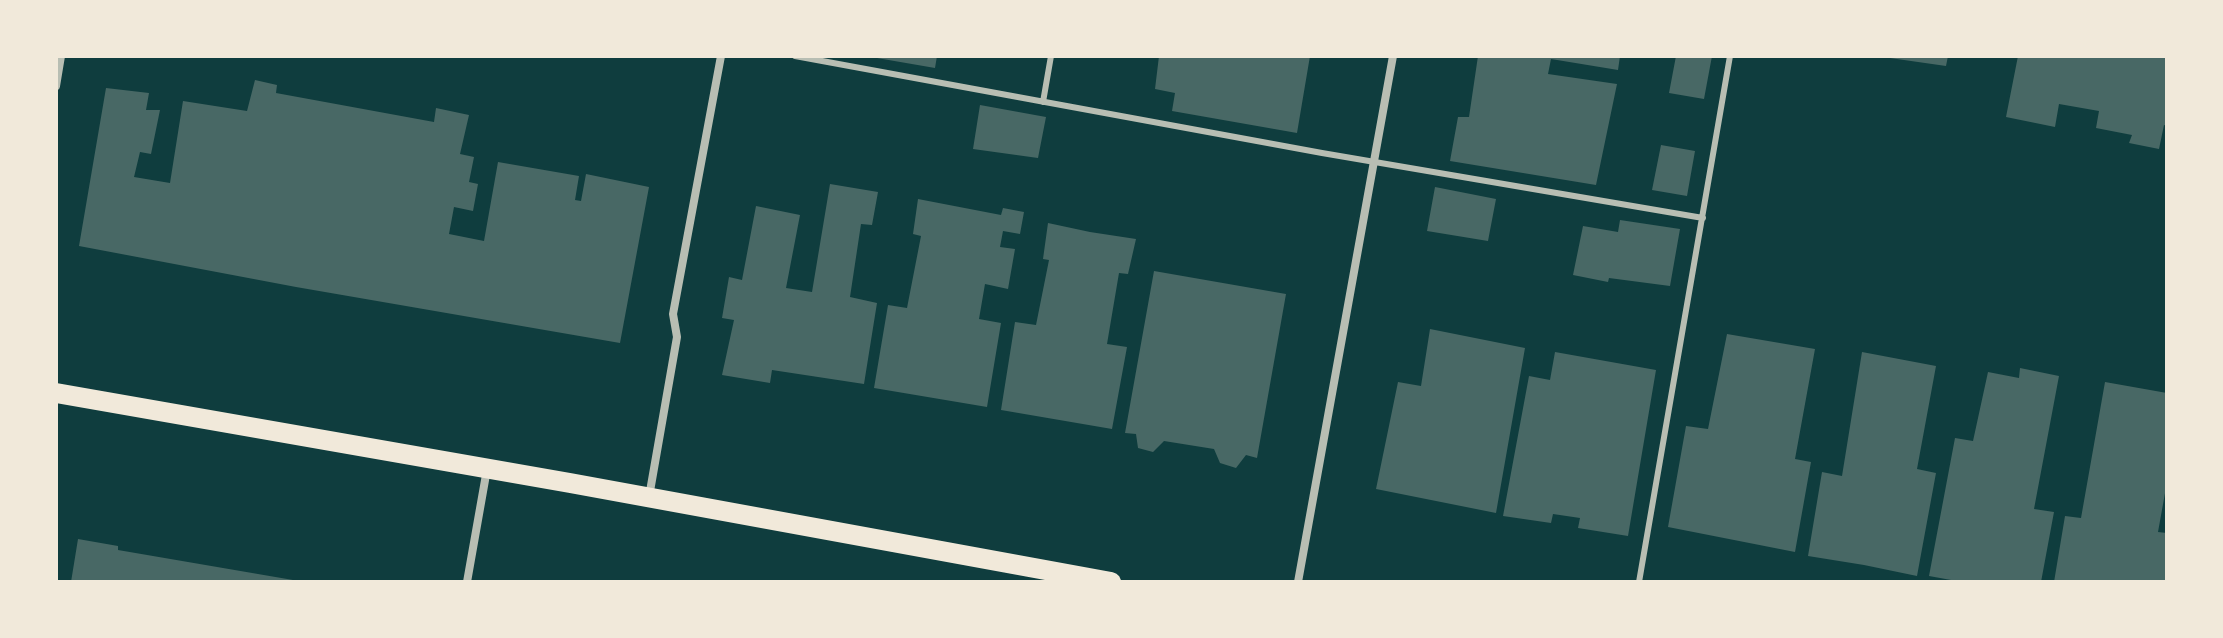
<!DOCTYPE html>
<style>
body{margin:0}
#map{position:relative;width:2223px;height:638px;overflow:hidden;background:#0f3d3e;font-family:Lora,serif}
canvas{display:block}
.frame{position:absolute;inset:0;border:58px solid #f1e9da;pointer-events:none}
</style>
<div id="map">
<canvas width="2223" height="638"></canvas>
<div class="frame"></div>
</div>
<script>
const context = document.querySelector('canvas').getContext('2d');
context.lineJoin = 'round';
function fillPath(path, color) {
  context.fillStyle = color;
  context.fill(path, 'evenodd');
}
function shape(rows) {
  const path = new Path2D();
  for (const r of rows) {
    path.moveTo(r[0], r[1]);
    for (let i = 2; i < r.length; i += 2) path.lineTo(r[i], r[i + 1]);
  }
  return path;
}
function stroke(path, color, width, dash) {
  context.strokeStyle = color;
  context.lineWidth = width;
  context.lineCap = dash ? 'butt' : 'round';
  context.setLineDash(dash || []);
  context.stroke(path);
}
fillPath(shape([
 [877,56,937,56,935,68,877,58],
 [1159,56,1310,56,1297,133,1172,111,1175,93,1155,89],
 [1478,56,1620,56,1618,70,1551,59,1548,74,1617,84,1596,185,1450,161,1458,117,1469,117],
 [1676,56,1712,56,1704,99,1669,93],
 [1890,56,1948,56,1946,66,1890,58],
 [2018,56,2167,56,2167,126,2164,125,2159,149,2129,143,2132,135,2096,128,2099,111,2059,104,2055,127,2006,117],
 [255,80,277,85,276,93,434,122,436,108,469,115,460,154,474,157,469,182,478,184,473,211,454,207,449,234,484,241,498,162,579,176,575,200,581,201,586,174,649,187,620,343,296,287,79,246,106,88,149,93,146,110,160,110,151,154,140,152,134,177,170,183,183,101,247,111],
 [980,105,1046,117,1038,158,973,149],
 [1661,145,1695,151,1687,196,1652,190],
 [830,184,878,192,872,225,861,224,850,297,877,303,864,384,772,370,770,383,722,375,734,320,722,318,729,277,742,280,756,206,800,215,786,288,812,292],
 [1435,187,1496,199,1488,241,1427,231],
 [918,199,1001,215,1003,208,1024,212,1020,234,1003,231,1000,247,1015,249,1008,289,985,284,979,319,1001,323,987,407,874,388,888,305,907,308,921,236,913,234],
 [1620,220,1680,229,1670,286,1609,278,1608,282,1573,275,1583,226,1618,232],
 [1048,223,1090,232,1136,239,1128,274,1119,273,1107,344,1127,347,1112,429,1001,410,1015,322,1036,325,1049,260,1043,259],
 [1154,271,1286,294,1257,458,1246,455,1236,468,1220,463,1214,449,1164,441,1153,452,1138,448,1136,434,1125,433],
 [1430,329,1525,348,1496,513,1376,489,1398,382,1421,386],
 [1727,334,1815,349,1795,459,1811,462,1795,552,1668,527,1686,426,1708,429],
 [1555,352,1656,370,1628,536,1578,528,1580,518,1553,514,1551,523,1503,516,1529,376,1550,380],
 [1862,352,1936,366,1917,469,1936,473,1917,576,1864,565,1808,556,1822,472,1842,476],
 [2020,368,2059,376,2034,509,2054,512,2041,582,1962,582,1929,576,1955,438,1973,441,1988,372,2019,378],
 [2105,382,2167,393,2167,482,2158,532,2167,533,2167,582,2054,582,2065,516,2081,518],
 [78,539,118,546,118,550,293,580,293,582,71,582]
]), '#486865');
stroke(shape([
 [795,56,1322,153,1703,218],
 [1043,102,1051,56],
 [1639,582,1730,56]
]), '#b8beb3', 6);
stroke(shape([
 [56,86,61,56],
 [649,497,677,337,673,314,721,56],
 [467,582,487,469],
 [1298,582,1393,56]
]), '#b8beb3', 8);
stroke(shape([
 [56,393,570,483,1111,582]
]), '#f1e9da', 20);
</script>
